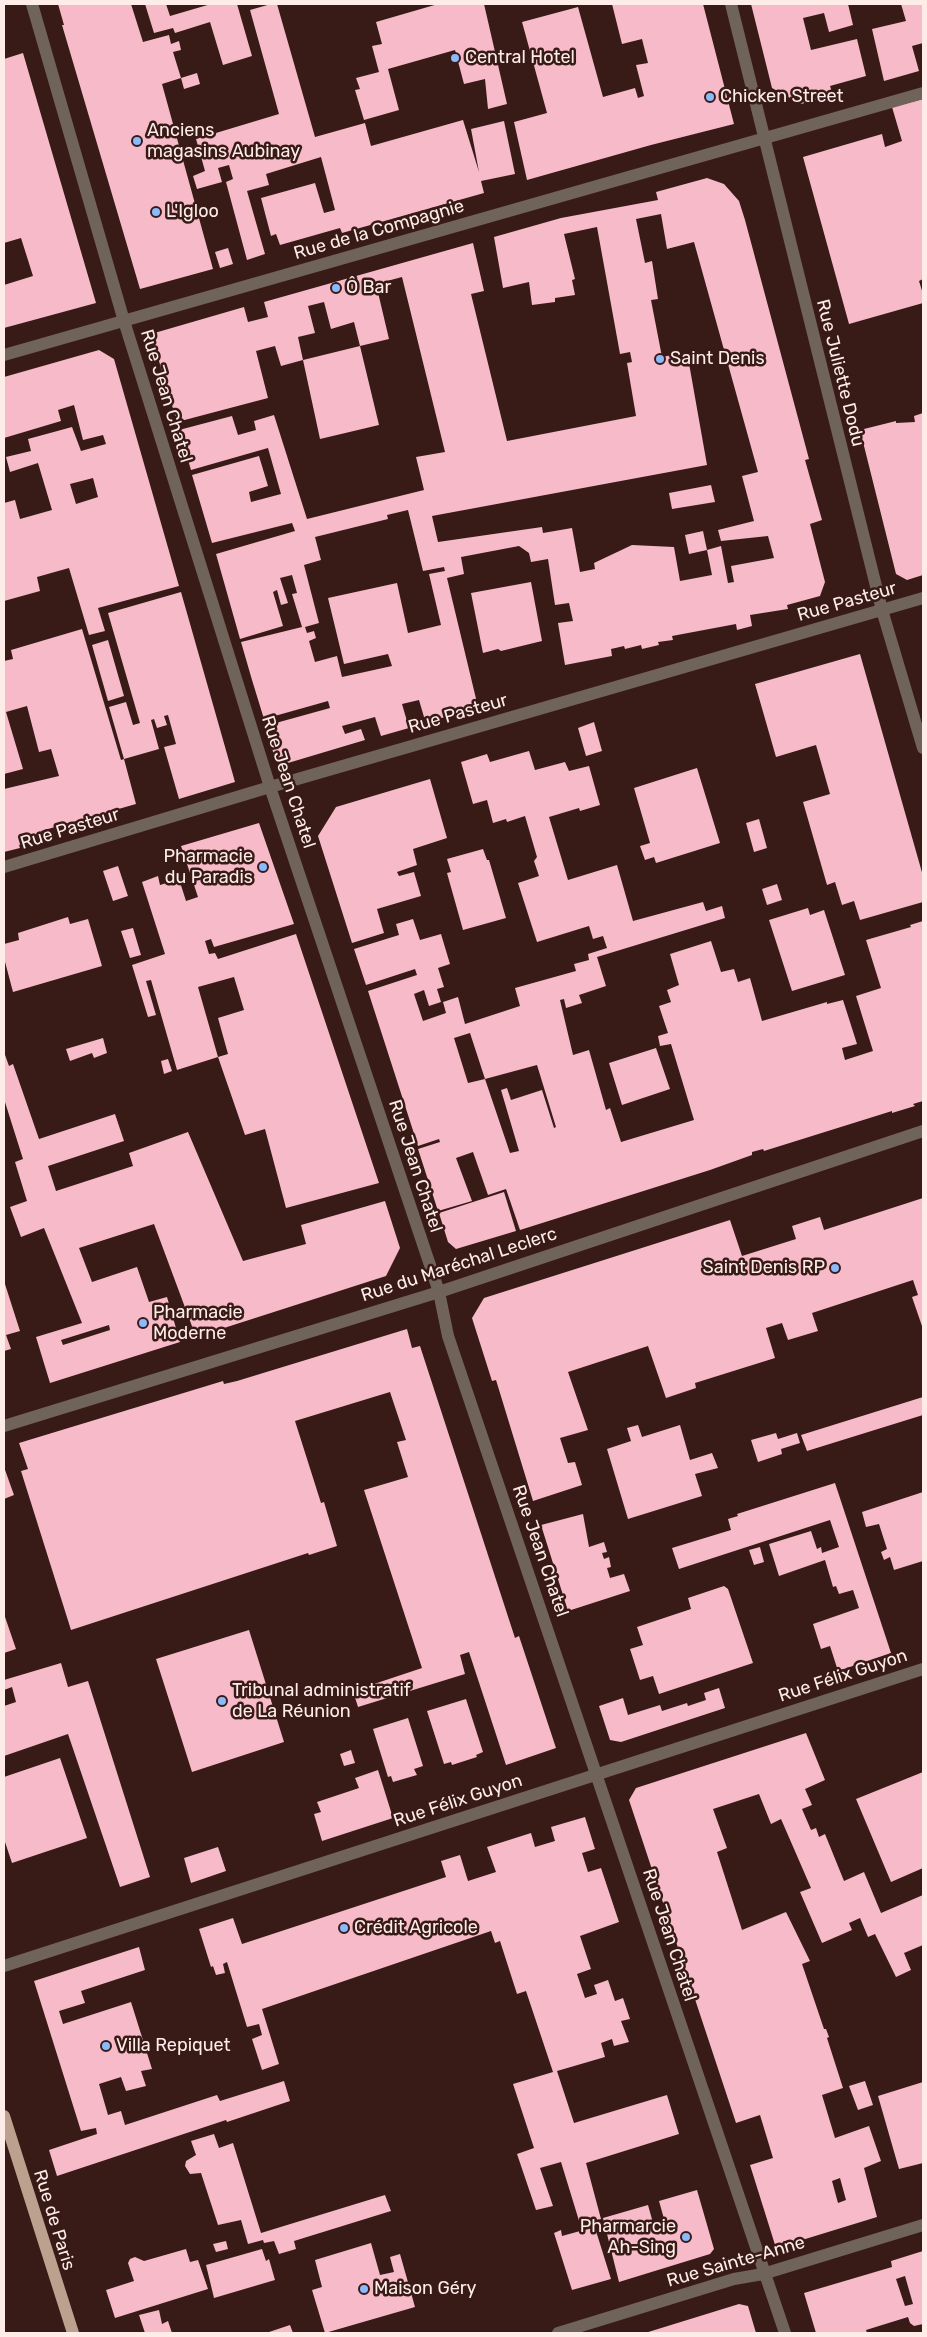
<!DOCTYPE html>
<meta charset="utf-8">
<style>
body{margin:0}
#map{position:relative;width:927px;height:2337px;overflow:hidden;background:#381a16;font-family:Rubik,sans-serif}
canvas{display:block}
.frame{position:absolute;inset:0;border:5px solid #feece9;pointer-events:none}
</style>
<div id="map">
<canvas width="927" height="2337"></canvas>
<div class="frame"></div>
</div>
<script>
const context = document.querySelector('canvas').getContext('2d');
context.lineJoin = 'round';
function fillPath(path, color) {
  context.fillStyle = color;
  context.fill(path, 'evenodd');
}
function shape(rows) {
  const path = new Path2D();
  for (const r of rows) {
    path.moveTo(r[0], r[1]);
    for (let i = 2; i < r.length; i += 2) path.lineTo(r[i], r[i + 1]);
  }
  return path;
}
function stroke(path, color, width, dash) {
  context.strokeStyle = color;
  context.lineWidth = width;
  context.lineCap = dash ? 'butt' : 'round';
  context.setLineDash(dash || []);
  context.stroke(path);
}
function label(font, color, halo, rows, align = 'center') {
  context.font = font + ' Rubik,sans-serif';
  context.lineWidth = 5;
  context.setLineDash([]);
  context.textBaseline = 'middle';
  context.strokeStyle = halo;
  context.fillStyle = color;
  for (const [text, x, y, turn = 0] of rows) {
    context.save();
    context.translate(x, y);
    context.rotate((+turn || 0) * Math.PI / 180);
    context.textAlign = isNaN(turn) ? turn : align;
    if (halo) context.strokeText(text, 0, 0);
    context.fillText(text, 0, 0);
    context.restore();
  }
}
fillPath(shape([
 [58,4,131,4,143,42,169,35,171,44,179,41,181,50,173,52,181,78,162,84,213,269,140,289,62,25,64,25],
 [145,4,166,4,170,16,211,4,237,4,252,56,223,65,210,22,175,33,173,28,154,33],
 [271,4,277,4,315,137,365,123,371,146,463,120,479,172,471,129,504,121,515,174,481,181,484,193,342,233,340,228,280,245,276,234,271,236,261,198,315,183,324,213,335,210,321,157,266,174,269,185,247,191,265,254,247,260,226,182,233,179,229,165,218,168,222,182,197,189,193,176,205,171,196,139,279,114,250,10],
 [438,4,484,4,507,104,488,109,485,79,464,84,455,50,388,69,399,110,364,120,355,90,360,89,356,78,379,72,372,46,382,44,376,22],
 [612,4,703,4,734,124,651,145,527,180,514,122,547,113,522,22,578,7,603,97,635,88,638,98,644,96,636,65,648,63,642,39,622,44],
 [751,4,848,4,853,25,829,32,824,13,803,18,811,50,857,39,866,76,830,86,833,95,801,104,772,88],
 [901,4,923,4,923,43,912,46,919,71,884,81,872,29,906,21],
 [23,53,96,303,4,328,4,285,33,276,21,238,4,243,4,59],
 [197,73,200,84,184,89,181,78],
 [923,99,923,279,919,281,923,294,923,303,849,324,803,157,882,134,885,147,902,141,892,107],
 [707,178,724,184,739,201,745,220,809,459,805,460,822,520,810,524,825,582,820,596,787,605,788,609,750,615,752,626,737,630,736,624,672,636,673,640,658,642,659,645,642,649,641,645,625,649,624,646,611,649,612,656,565,665,558,623,573,621,569,603,555,605,548,559,531,562,529,553,519,546,461,557,464,574,447,578,478,707,432,721,424,717,419,700,402,704,409,728,381,736,375,717,342,726,345,734,361,729,365,740,288,763,275,758,265,726,330,708,328,701,264,719,252,680,241,642,302,627,292,594,297,593,292,575,280,578,288,603,281,605,277,590,273,592,283,626,240,639,216,554,295,531,292,523,212,543,192,475,259,456,268,486,249,492,251,502,281,494,268,448,191,470,179,430,232,416,238,435,256,430,254,421,274,415,307,519,424,490,416,457,445,452,402,277,376,284,389,339,360,346,354,322,331,329,324,302,308,306,315,333,298,337,303,360,360,346,379,425,320,439,303,360,281,366,275,346,256,351,268,398,177,422,151,334,244,307,248,322,268,317,264,302,473,243,484,291,471,294,507,441,636,416,627,363,632,362,630,352,620,354,597,227,564,234,575,279,572,280,575,295,555,298,555,302,532,305,529,282,503,288,494,237,561,218,658,200,656,192],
 [661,214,667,249,694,242,758,472,742,476,754,521,718,530,721,541,768,536,774,558,731,566,734,582,728,583,721,546,707,550,703,531,685,535,689,554,707,550,712,575,680,581,674,547,632,545,594,563,595,569,580,572,572,528,543,533,542,527,438,542,432,516,707,465,687,352,662,357,651,300,658,299,652,261,645,263,636,219],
 [408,510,423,571,444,567,445,571,429,574,441,625,408,633,397,583,328,598,344,664,388,654,392,666,342,677,337,656,315,662,309,641,316,638,314,631,307,633,305,627,319,623,304,565,321,560,315,537,388,519,387,515],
 [228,248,233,264,220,268,215,252],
 [99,350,114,359,179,586,98,608,105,631,89,635,69,568,37,577,40,591,4,601,4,503,15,500,20,519,52,510,38,463,10,472,6,457,31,451,28,439,72,427,81,451,106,444,103,435,83,440,74,405,58,410,61,421,4,438,4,377],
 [93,478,98,497,76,504,70,484],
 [923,413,923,575,907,580,896,574,860,430,896,421,896,423,915,422,914,416],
 [711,485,715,502,672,509,669,493],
 [531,582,542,641,501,651,498,649,483,653,471,593],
 [181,592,235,782,179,799,164,747,176,744,168,715,164,716,167,725,157,728,154,719,151,720,159,749,124,759,136,804,41,831,43,838,19,845,20,848,4,852,4,789,59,776,51,749,39,752,27,706,6,712,23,769,4,774,4,661,13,659,11,650,82,629,121,760,124,759,109,707,126,702,133,725,140,723,108,613],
 [108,640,124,696,108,701,92,645],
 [860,654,923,876,923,902,860,920,854,901,842,905,835,882,827,885,803,802,830,794,816,745,776,757,755,684],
 [594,722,602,751,586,756,578,728],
 [529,751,535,770,565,762,569,771,589,766,600,805,580,811,579,808,549,817,568,880,617,865,633,921,703,902,706,911,722,906,725,918,597,957,606,986,579,995,582,1003,566,1008,564,999,560,1000,573,1055,589,1050,606,1110,610,1108,621,1142,694,1120,671,1044,660,1046,658,1036,668,1033,659,1006,671,1002,667,990,679,985,670,954,711,941,721,972,734,969,738,982,750,978,762,1021,827,1002,827,1004,843,1000,857,1044,842,1048,845,1060,873,1051,856,996,881,988,866,940,911,927,910,925,923,921,923,1101,913,1104,915,1106,892,1113,892,1111,764,1151,763,1149,752,1152,752,1155,710,1170,520,1230,506,1189,488,1195,473,1152,456,1158,472,1201,438,1211,418,1149,440,1142,439,1139,418,1146,368,991,417,975,415,969,366,985,354,949,399,935,396,924,413,919,420,940,441,934,450,964,438,968,444,987,437,989,441,1002,429,1006,424,990,414,994,423,1021,446,1013,443,1002,458,997,465,1024,520,1006,515,988,576,971,574,964,589,960,588,954,607,948,603,936,593,939,589,926,537,942,518,883,539,876,534,861,537,857,525,816,507,822,506,819,493,823,487,800,473,804,461,762,487,754,490,762],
 [470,1033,485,1079,537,1065,556,1127,554,1128,542,1090,511,1100,507,1088,501,1090,519,1151,510,1153,485,1079,468,1083,454,1038],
 [697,768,720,843,656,863,654,857,645,860,640,846,650,843,634,788],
 [430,779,447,838,413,849,417,865,397,872,399,876,414,872,421,896,377,909,384,933,352,943,318,836,336,807],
 [759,819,767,848,754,852,746,823],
 [259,823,294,924,214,947,211,939,205,941,209,954,215,953,218,959,296,934,379,1183,286,1208,265,1129,245,1135,218,1057,228,1054,218,1018,244,1010,234,977,198,987,218,1057,177,1070,151,980,146,981,156,1015,148,1017,132,965,165,954,142,882,158,876,160,885,179,879,186,901,198,897,181,846],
 [483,849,487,860,489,860,506,918,463,930,447,873,451,872,447,859],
 [118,866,128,896,113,901,103,871],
 [777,884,782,900,767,905,762,889],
 [808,908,810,915,824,910,845,975,792,991,769,920],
 [68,917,70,924,88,919,102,966,13,992,4,958,4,944,19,940,18,933],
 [133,928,141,955,130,958,121,931],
 [103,1038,107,1053,94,1058,92,1053,70,1061,66,1049],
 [656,1048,670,1089,622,1105,609,1063],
 [4,1052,9,1066,13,1064,39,1139,115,1114,124,1141,48,1166,56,1191,133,1166,129,1153,188,1132,243,1261,306,1244,301,1225,385,1201,400,1248,386,1276,196,1337,154,1224,79,1248,92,1282,137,1267,149,1302,167,1297,180,1342,50,1383,36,1337,82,1323,44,1228,21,1237,10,1207,27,1201,15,1162,23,1159,4,1099],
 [109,1325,110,1330,63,1345,61,1340],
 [168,1059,172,1071,164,1074,161,1061],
 [504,1192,516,1231,456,1249,448,1242,439,1213],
 [923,1198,923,1329,912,1297,918,1295,913,1280,812,1313,818,1331,788,1340,782,1323,766,1328,775,1358,695,1383,696,1388,666,1398,648,1346,568,1372,588,1430,560,1438,568,1463,575,1462,582,1485,533,1501,496,1380,492,1381,472,1318,484,1298,730,1220,742,1256,796,1239,792,1226,820,1217,824,1230],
 [4,1281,20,1331,6,1335,11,1349,4,1351],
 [407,1329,412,1348,420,1346,515,1638,519,1636,556,1748,506,1765,469,1652,460,1655,465,1674,358,1707,353,1691,422,1668,364,1490,408,1477,397,1442,406,1440,390,1392,295,1421,321,1503,324,1502,337,1546,309,1555,308,1553,71,1630,21,1471,28,1469,19,1443,223,1381,224,1384,237,1381],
 [923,1397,923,1415,807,1451,801,1435],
 [638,1425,642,1437,680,1425,690,1460,712,1453,718,1468,695,1474,702,1496,628,1519,607,1449,631,1441,627,1428],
 [776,1433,778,1439,797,1433,800,1443,781,1449,782,1454,758,1462,751,1440],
 [4,1467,14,1495,4,1499],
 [835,1483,891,1653,838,1671,830,1646,821,1649,813,1624,859,1608,853,1590,839,1594,836,1586,833,1587,825,1560,779,1576,769,1544,811,1531,817,1549,821,1547,822,1553,839,1547,830,1520,679,1569,672,1548,731,1530,728,1519,738,1516,737,1514],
 [923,1492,923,1561,894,1570,890,1557,884,1560,881,1552,887,1549,879,1524,866,1527,862,1512],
 [583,1514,589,1547,604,1542,607,1552,602,1553,604,1559,609,1557,611,1567,607,1568,610,1578,624,1574,630,1591,568,1611,541,1525],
 [760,1547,764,1562,754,1565,749,1550],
 [724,1586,728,1589,753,1663,659,1694,653,1676,640,1680,630,1649,643,1645,637,1627,691,1609,688,1598],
 [4,1614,16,1649,4,1653],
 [249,1630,284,1742,192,1772,156,1659],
 [61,1663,68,1687,88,1681,150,1877,120,1887,68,1734,4,1756,4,1706,16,1702,12,1687,4,1690,4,1680],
 [719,1688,725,1708,621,1742,610,1740,599,1706,623,1698,628,1715,660,1705,662,1711,687,1703,688,1706,706,1700,704,1693],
 [466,1699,483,1752,476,1755,477,1757,452,1765,451,1762,444,1764,427,1711],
 [408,1718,423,1766,414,1769,417,1775,393,1782,391,1776,388,1777,373,1729],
 [806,1733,825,1780,805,1789,812,1805,802,1809,811,1830,816,1828,819,1837,825,1834,844,1881,864,1872,881,1913,923,1895,923,1945,904,1953,911,1970,896,1977,875,1934,868,1937,860,1918,849,1923,852,1930,822,1943,800,1892,811,1888,781,1819,771,1824,759,1794,713,1809,727,1848,717,1852,742,1930,786,1912,810,1961,802,1964,824,2029,826,2029,829,2037,827,2038,843,2088,822,2095,835,2138,869,2126,881,2161,864,2168,877,2217,776,2248,750,2165,773,2158,760,2115,736,2123,629,1800,636,1788],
 [840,2178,846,2200,838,2203,832,2181],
 [351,1750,355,1763,344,1766,340,1754],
 [60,1758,87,1838,12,1863,4,1839,4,1777],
 [378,1770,393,1818,322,1841,314,1814,321,1812,317,1802,359,1788,355,1778],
 [923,1772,923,1868,891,1882,856,1799],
 [585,1817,595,1849,582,1853,588,1872,601,1868,619,1922,580,1936,591,1969,577,1974,585,1998,597,1994,594,1985,608,1980,615,2001,623,1998,630,2019,621,2021,629,2042,614,2046,612,2039,601,2043,605,2057,557,2071,574,2123,667,2095,679,2134,586,2163,601,2219,580,2224,561,2162,540,2168,553,2206,536,2210,517,2154,534,2148,513,2084,553,2072,526,1991,517,1994,500,1941,495,1943,491,1931,262,2009,279,2064,262,2070,252,2039,262,2035,259,2024,247,2027,227,1962,223,1964,225,1973,216,1975,213,1966,211,1967,199,1929,233,1918,242,1944,446,1877,441,1861,460,1855,468,1881,496,1872,487,1847,531,1833,535,1847,555,1841,551,1827],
 [218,1847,226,1871,191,1883,184,1858],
 [139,1947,145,1970,81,1991,85,2003,59,2011,63,2024,131,2002,152,2069,141,2071,146,2086,126,2091,121,2077,99,2084,108,2115,121,2111,125,2125,217,2095,220,2101,284,2081,290,2101,227,2122,226,2120,57,2176,49,2150,97,2134,96,2128,81,2131,34,1981],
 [865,2081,873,2105,858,2110,849,2086],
 [923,2082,923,2163,899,2169,878,2096],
 [214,2134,219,2148,233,2143,261,2233,385,2195,391,2211,294,2241,296,2249,279,2254,274,2241,264,2243,263,2240,248,2244,241,2220,218,2225,201,2173,190,2174,185,2166,186,2161,196,2155,191,2141],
 [697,2190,714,2249,710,2254,619,2282,603,2218,648,2205,655,2230,666,2226,659,2201],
 [591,2228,596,2231,611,2279,572,2290,554,2233,561,2230,562,2236],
 [226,2241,228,2249,216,2252,213,2244],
 [371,2243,380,2275,394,2272,390,2257,400,2254,415,2307,325,2333,312,2290,322,2287,315,2260],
 [186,2249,190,2262,198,2260,208,2289,115,2318,106,2290,134,2281,128,2263,130,2259,135,2257,144,2261],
 [262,2249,266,2261,269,2259,275,2280,214,2298,206,2265],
 [923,2251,923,2324,914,2326,910,2323,908,2317,866,2330,867,2333,816,2333,804,2293,892,2267,891,2261],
 [905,2276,913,2304,905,2306,896,2279],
 [739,2304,748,2306,756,2333,645,2333],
 [159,2310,162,2324,168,2321,172,2333,145,2333,139,2315],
 [290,2325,293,2333,266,2333]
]), '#f7bac9');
stroke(shape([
 [32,4,124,321,270,787,439,1292,448,1336,785,2333],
 [731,4,882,610,923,748],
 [4,355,923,93],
 [4,867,270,787,923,598],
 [4,1426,439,1292,923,1131],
 [4,1966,923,1669],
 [558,2333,734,2279,763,2274,923,2225]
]), '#70635a', 12);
stroke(shape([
 [4,2116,73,2333]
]), '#bda18f', 12);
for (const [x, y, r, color] of [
 [455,58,5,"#8abafc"],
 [710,97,5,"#8abafc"],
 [137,141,5,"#8abafc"],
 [156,212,5,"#8abafc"],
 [336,288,5,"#8abafc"],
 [660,359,5,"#8abafc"],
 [263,867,5,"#8abafc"],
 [835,1268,5,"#8abafc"],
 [143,1323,5,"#8abafc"],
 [222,1701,5,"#8abafc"],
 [344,1928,5,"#8abafc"],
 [106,2046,5,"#8abafc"],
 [686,2237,5,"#8abafc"],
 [364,2289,5,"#8abafc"]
]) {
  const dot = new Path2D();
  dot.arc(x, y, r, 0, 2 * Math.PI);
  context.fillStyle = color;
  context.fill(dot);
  stroke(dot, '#381a16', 2);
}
label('18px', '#feece9', '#381a16', [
 ["Central Hotel",465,58],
 ["Chicken Street",720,97],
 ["Anciens",147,131],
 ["magasins Aubinay",147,152],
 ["L'Igloo",166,212],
 ["Ô Bar",346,288],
 ["Saint Denis",670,359],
 ["Pharmacie",253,857,"right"],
 ["du Paradis",253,878,"right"],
 ["Saint Denis RP",825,1268,"right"],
 ["Pharmacie",153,1313],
 ["Moderne",153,1334],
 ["Tribunal administratif",232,1691],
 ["de La Réunion",232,1712],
 ["Crédit Agricole",354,1928],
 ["Villa Repiquet",116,2046],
 ["Pharmarcie",676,2227,"right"],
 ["Ah-Sing",676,2248,"right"],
 ["Maison Géry",374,2289]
], 'left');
label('18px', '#feece9', '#381a16', [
 ["Rue de la Compagnie",379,230,-16],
 ["Rue Juliette Dodu",840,373,76],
 ["Rue Jean Chatel",166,396,73],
 ["Rue Pasteur",847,602,-16],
 ["Rue Pasteur",458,714,-16],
 ["Rue Jean Chatel",288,782,72],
 ["Rue Pasteur",70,829,-17],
 ["Rue Jean Chatel",415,1166,72],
 ["Rue du Maréchal Leclerc",459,1265,-18],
 ["Rue Jean Chatel",540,1551,71],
 ["Rue Félix Guyon",843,1676,-18],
 ["Rue Félix Guyon",458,1801,-18],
 ["Rue Jean Chatel",669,1935,72],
 ["Rue de Paris",54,2220,73],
 ["Rue Sainte-Anne",736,2262,-16]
]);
</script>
